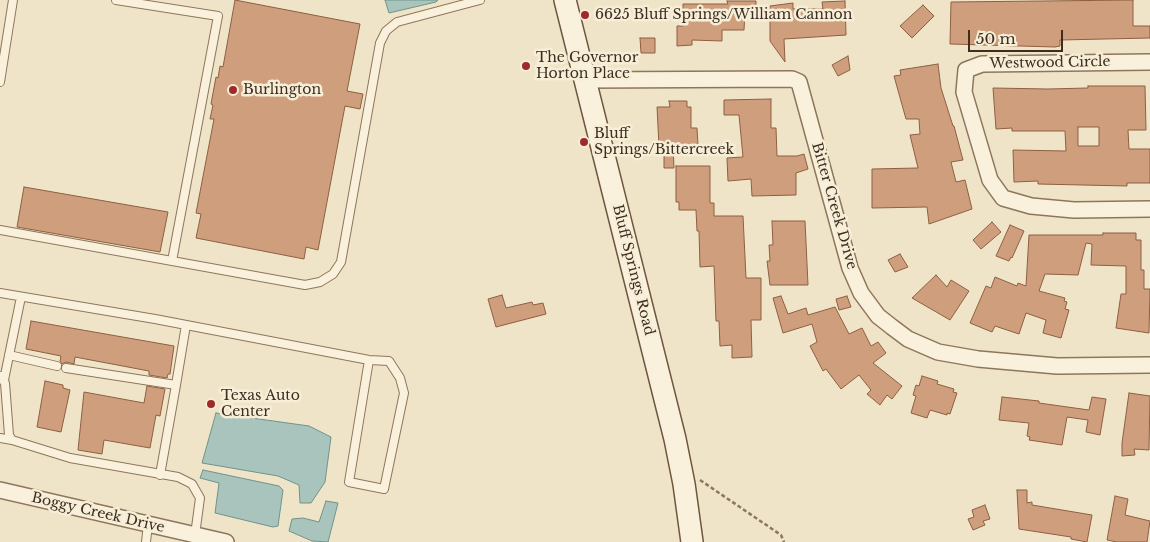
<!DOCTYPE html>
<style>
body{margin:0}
#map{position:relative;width:1150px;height:542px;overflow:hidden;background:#f0e4c8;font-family:"Libre Baskerville",serif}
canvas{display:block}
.scale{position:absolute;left:968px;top:30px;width:95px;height:22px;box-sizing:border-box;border:2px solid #3d2e20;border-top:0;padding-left:6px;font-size:15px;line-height:18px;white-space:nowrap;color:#3d2e20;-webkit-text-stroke:4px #f7eed8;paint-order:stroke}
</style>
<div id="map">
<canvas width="1150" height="542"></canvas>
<div class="scale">50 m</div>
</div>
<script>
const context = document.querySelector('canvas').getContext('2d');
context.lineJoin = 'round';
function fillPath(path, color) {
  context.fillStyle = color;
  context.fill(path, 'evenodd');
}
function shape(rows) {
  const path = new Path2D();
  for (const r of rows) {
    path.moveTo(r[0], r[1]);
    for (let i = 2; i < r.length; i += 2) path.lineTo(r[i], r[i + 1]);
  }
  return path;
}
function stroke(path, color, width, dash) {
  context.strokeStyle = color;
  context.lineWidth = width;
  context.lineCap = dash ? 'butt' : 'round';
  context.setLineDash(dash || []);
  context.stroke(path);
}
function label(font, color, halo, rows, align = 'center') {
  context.font = font + ' "Libre Baskerville",serif';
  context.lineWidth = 5;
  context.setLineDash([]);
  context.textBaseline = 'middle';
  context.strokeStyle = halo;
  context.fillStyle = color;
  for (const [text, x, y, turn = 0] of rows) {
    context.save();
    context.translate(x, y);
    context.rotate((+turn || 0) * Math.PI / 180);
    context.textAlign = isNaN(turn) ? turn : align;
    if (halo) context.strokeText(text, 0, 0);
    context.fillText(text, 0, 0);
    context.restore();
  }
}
const water = shape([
 [385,0,438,0,436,2,389,13,385,0],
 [216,413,309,426,331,437,325,482,311,503,300,503,299,485,278,476,202,463,216,413],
 [203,470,279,486,283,490,278,526,273,527,215,513,219,483,200,478,203,470],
 [326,501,338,503,328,542,312,541,289,531,292,519,303,518,319,522,326,501]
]);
fillPath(water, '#a9c4bc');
stroke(water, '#6f938a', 1);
const building = shape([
 [235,0,360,24,347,91,363,94,360,109,345,106,318,250,306,247,304,259,196,238,201,214,196,213,214,119,210,119,213,105,211,104,216,77,218,78,220,66,223,67,235,0],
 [1133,0,1133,26,1150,26,1150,38,1060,40,1060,46,1055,47,950,44,951,2,1133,0],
 [727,1,756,1,756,12,745,12,744,30,722,30,722,41,692,40,692,45,677,46,677,26,683,26,683,4,728,4,727,1],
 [845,1,846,35,784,39,785,62,770,41,770,6,793,3,793,9,823,9,822,2,845,1],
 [923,5,934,16,912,38,900,26,923,5],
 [640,38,655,38,655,53,641,53,640,38],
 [848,56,850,70,838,76,832,65,848,56],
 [938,64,941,88,953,126,954,126,963,160,951,162,956,182,965,180,972,209,929,224,927,207,872,208,872,169,918,168,910,135,920,134,919,119,906,119,894,76,901,75,900,70,938,64],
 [1088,86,1145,86,1146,130,1128,130,1129,149,1150,149,1150,183,1127,183,1127,186,1038,184,1038,181,1014,182,1013,150,1066,151,1065,131,1012,131,1012,128,996,129,993,88,1048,89,1088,88,1088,86],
 [1078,127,1099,127,1099,146,1078,146,1078,127],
 [771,99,771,128,776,128,777,156,797,156,804,154,808,169,796,173,796,195,752,196,751,179,728,181,727,158,743,157,739,115,724,115,724,100,771,99],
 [669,101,687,101,687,107,691,107,691,128,697,128,698,145,673,146,674,168,664,168,664,146,659,146,657,107,670,107,669,101],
 [676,166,710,166,710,203,714,203,714,216,743,216,746,278,761,278,761,320,751,320,752,357,732,358,732,345,720,346,719,321,716,321,714,266,700,267,699,231,697,231,696,210,679,210,679,202,676,202,676,166],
 [24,187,168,212,160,252,17,227,24,187],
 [772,221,805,221,808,285,770,285,767,261,770,261,769,245,773,245,772,221],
 [992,222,1001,232,981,249,973,240,992,222],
 [1010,225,1024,231,1012,258,1011,257,1009,261,996,256,1010,225],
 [1103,233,1136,233,1136,240,1141,240,1141,270,1144,270,1144,289,1150,289,1149,333,1116,328,1121,294,1126,294,1126,266,1091,265,1092,244,1086,243,1078,275,1045,274,1039,291,1065,298,1064,301,1067,302,1065,309,1069,310,1061,338,1043,333,1046,320,1026,313,1019,334,995,326,992,332,970,323,986,286,991,288,995,277,1017,286,1018,283,1026,286,1029,235,1103,235,1103,233],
 [900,254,908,267,895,272,888,260,900,254],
 [936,275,947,287,951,280,969,291,950,320,912,298,936,275],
 [502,295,506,308,532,302,533,305,543,303,546,314,496,327,488,299,502,295],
 [781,296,788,314,806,308,808,315,835,307,849,334,862,328,871,346,878,342,886,353,873,363,902,386,892,399,887,395,880,405,867,394,871,390,859,375,841,389,826,369,823,371,810,346,817,342,812,324,783,333,773,298,781,296],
 [847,296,851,307,839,310,836,299,847,296],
 [31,321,174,346,170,374,168,374,167,378,149,375,149,371,75,357,74,364,66,362,62,364,60,361,61,356,26,349,31,321],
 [922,376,938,381,937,384,954,389,953,392,957,393,950,414,947,413,947,415,930,410,927,418,911,413,916,396,913,395,916,385,919,386,922,376],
 [45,381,63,385,63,388,70,390,61,432,37,427,45,381],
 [147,386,165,389,160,416,156,415,150,448,104,440,102,454,78,450,84,392,144,403,147,386],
 [1129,393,1150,396,1149,450,1134,449,1135,455,1122,456,1122,443,1129,393],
 [1002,397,1039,401,1039,403,1089,410,1092,397,1106,399,1100,435,1086,432,1088,420,1067,417,1062,445,1029,440,1030,437,1027,436,1029,423,999,420,1002,397],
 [1017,490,1027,490,1027,503,1032,502,1032,505,1092,515,1087,542,1071,539,1071,537,1019,529,1017,490],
 [1115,496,1128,499,1125,515,1150,521,1147,542,1117,542,1107,540,1115,496],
 [985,505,990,519,983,521,985,525,973,530,968,519,974,517,972,510,985,505]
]);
fillPath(building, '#cf9f7d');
stroke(building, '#8d5f41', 1);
const lane = shape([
 [116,0,218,16,172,261],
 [0,82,13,0],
 [0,230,305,285,320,282,333,274,341,262,380,43,386,31,397,22,480,0],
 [0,293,155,319,369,360,389,361,400,378,404,393,384,489,349,482,369,360],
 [9,355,57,366],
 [66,368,176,385],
 [0,376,5,383,9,435,12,440,70,458,178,477,192,484,200,498,195,535],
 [4,380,21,297],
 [0,438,12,440],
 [160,475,176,385,186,325],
 [146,542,148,524]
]);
const street = shape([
 [1150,62,982,64,966,70,964,92,990,180,1003,198,1031,206,1074,210,1150,209],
 [585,80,792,79,799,82,850,268,861,293,878,316,892,327,908,339,938,352,978,359,1057,366,1150,365],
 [0,490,226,542]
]);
const secondary = shape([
 [565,0,675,439,684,484,692,542]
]);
stroke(lane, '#8d765c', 10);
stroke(street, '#8d765c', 18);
stroke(secondary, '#6f573f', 24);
stroke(shape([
 [700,480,781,535,784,542]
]), '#8d765c', 2.5, [4, 2.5]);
stroke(lane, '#faf1dc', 8);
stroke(street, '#faf1dc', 15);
stroke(secondary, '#faf1dc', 21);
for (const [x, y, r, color] of [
 [585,15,5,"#9e2a2b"],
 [526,66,5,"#9e2a2b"],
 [233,90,5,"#9e2a2b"],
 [584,142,5,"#9e2a2b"],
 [211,404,5,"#9e2a2b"]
]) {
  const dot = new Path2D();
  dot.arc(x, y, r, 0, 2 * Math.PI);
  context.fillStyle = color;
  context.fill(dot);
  stroke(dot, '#f7eed8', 2);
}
label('14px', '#3d2e20', '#f7eed8', [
 ["6625 Bluff Springs/William Cannon",595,15],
 ["The Governor",536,58],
 ["Horton Place",536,74],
 ["Burlington",243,90],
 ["Bluff",594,134],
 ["Springs/Bittercreek",594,150],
 ["Texas Auto",221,396],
 ["Center",221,412]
], 'left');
label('14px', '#3d2e20', '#f7eed8', [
 ["Westwood Circle",1050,63,-1],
 ["Bitter Creek Drive",834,206,74],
 ["Bluff Springs Road",633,270,76],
 ["Boggy Creek Drive",98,513,13]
]);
</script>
